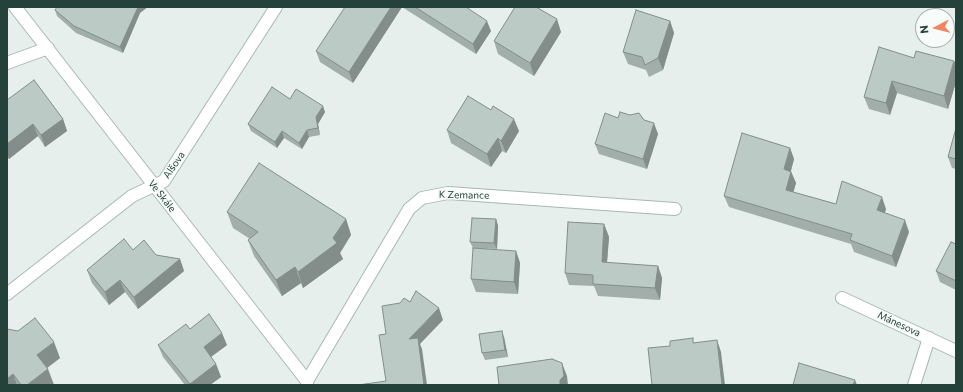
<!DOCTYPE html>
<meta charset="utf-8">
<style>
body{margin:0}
#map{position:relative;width:963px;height:392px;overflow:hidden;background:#e6efeb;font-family:Commissioner,sans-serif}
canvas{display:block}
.frame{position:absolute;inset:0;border:8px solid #24423a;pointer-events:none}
.north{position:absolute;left:915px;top:8px;width:40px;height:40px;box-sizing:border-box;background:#f7fbf9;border:1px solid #a3b1ad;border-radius:50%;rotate:263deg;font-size:11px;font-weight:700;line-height:16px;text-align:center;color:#24423a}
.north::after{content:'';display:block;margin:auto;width:14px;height:18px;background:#f4845f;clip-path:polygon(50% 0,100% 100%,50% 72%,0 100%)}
</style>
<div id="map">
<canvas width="963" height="392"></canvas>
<div class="frame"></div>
<div class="north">N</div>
</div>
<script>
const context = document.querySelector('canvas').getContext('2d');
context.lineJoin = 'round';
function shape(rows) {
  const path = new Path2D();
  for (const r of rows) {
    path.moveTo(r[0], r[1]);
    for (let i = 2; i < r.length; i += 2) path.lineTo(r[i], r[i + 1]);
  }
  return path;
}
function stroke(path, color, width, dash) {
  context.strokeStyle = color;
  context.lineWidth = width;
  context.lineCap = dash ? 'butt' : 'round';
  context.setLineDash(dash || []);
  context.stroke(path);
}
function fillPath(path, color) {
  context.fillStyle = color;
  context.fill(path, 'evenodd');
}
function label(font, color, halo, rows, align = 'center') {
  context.font = font + ' Commissioner,sans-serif';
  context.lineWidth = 3;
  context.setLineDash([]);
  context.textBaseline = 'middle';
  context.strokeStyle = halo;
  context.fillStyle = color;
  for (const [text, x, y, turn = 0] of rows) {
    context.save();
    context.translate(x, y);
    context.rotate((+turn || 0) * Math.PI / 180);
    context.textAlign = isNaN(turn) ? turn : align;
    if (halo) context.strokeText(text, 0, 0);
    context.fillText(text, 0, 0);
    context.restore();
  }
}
const minor = shape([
 [15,7,307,381,307,385],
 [7,63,48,48],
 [7,294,132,196,164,181,276,7],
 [842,298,956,351],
 [307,381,409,209,422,198,448,193,675,209],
 [914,385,929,338]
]);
stroke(minor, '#a8b8b2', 14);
stroke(minor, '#fff', 12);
fillPath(shape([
 [402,7,353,83,320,62,316,51],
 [402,7,466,7,491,31,476,54],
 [55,10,140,13,123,53,76,33,57,16],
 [670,21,674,33,663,70,649,77,646,70,628,64,623,52],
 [561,32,534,76,498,54,494,41],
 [914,58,954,61,956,66,956,82,948,109,897,93,890,115,869,109,864,97],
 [290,99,325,112,318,124,320,135,309,137,302,149,284,138,277,148,251,131,248,124],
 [7,100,63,119,67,131,45,147,38,136,9,159,7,156],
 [618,118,644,120,658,134,647,169,599,154,595,144],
 [956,128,956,169,952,168,948,157],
 [447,130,519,131,506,153,502,151,491,167,451,143],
 [790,148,794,159,791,171,796,183,793,192,836,204,886,209,885,213,909,232,896,267,854,252,851,244,729,207,724,196],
 [227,212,346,219,351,235,340,253,343,259,303,288,301,283,282,296,254,256,248,240,250,239,233,228],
 [496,219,498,226,497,249,473,248,470,242],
 [604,224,609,237,607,263,658,266,662,278,660,300,598,296,594,286,569,285,565,273],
 [956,244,956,290,940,282,936,271],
 [133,250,156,255,180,259,184,271,138,309,125,292,109,305,92,283,87,270],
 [516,251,520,263,518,294,476,292,471,279],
 [7,329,60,358,47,368,54,385,7,385],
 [190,329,227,345,211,357,216,364,221,377,210,385,185,385,163,357,158,345],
 [504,337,508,357,485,360,482,353]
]), '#a1aea9');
fillPath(shape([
 [138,7,148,7,140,13,123,53,120,47],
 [391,7,402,7,353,83,349,72],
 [557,19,561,32,534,76,530,63],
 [487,21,491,31,476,54,473,44],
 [670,21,674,33,663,70,658,58],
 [954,61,956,66,956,82,948,109,944,96],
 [892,81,897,93,890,115,886,103],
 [323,106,325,112,318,124,320,135,318,128,316,117],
 [63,119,67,131,45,147,41,135],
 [514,119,519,131,506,153,501,141],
 [654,123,658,134,647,169,643,159],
 [33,124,38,136,9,159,7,154,7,144],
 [307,130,309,137,302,149,299,143],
 [282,131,284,138,277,148,275,142],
 [498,138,502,151,491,167,487,154],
 [790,148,794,159,788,181,784,169],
 [791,172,796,183,791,201,786,190],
 [882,197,886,209,881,222,877,210],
 [346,219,351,235,340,253,343,259,303,288,298,272,333,238],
 [496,219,498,226,497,249,494,243],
 [905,220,909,232,896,267,892,256],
 [604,224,609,237,606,274,602,262],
 [516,251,520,263,518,294,514,282],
 [180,259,184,271,138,309,134,297],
 [658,266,662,278,660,300,655,288],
 [295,267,301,283,282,296,276,280],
 [120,280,125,292,109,305,105,292],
 [439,308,443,320,420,344,422,349,427,385,424,385,409,339],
 [502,331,504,337,508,357,505,350],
 [222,333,227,345,208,359,204,347],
 [717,340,721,352,725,385,722,385],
 [54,342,60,358,43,371,37,355],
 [562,363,567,376,568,385,560,385,560,380],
 [216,364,221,377,210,385,190,385,190,384],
 [48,369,54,385,27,385],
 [13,374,17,385,7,385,7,379],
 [855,380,857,385,853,385]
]), '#838d89');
const building = shape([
 [57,7,138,7,120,47,74,26,55,10,57,7],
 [345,7,391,7,349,72,316,51,345,7],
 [415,7,466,7,487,21,473,44,415,7],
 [515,7,536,7,557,19,530,63,494,41,515,7],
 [636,10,670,21,658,58,645,65,642,57,623,52,636,10],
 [879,47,914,58,916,51,954,61,944,96,892,81,886,103,864,97,879,47],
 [34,80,63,119,41,135,33,124,7,144,7,100,34,80],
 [272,87,290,99,296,89,323,106,316,117,318,128,307,130,299,143,282,131,275,142,248,124,272,87],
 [468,96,491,110,493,106,514,119,501,141,498,138,487,154,447,130,468,96],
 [620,112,630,115,639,113,644,120,654,123,643,159,595,144,605,113,618,118,620,112],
 [956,128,956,159,948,157,956,128],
 [742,133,790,148,784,169,791,172,786,190,836,204,842,181,882,197,877,210,905,220,892,256,850,240,852,234,724,196,742,133],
 [259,163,346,219,333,238,337,243,298,272,295,267,276,280,248,240,258,232,227,212,259,163],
 [472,218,496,219,494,243,470,242,472,218],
 [568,222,604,224,602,262,658,266,655,288,593,284,593,275,565,273,568,222],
 [124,239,133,250,144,240,156,255,180,259,134,297,120,280,105,292,87,270,124,239],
 [951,242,956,244,956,281,936,271,951,242],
 [473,248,516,251,514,282,471,279,473,248],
 [416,291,439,308,409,339,418,338,424,385,358,385,386,381,379,335,386,334,382,306,400,303,404,298,410,302,416,291],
 [209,314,222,333,204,347,216,364,190,384,158,345,186,324,190,329,209,314],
 [35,318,54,342,37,355,48,369,27,385,21,385,13,374,7,379,7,329,18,331,35,318],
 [502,331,505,350,482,353,479,334,502,331],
 [693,338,693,343,717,340,722,385,652,385,648,348,670,346,670,341,693,338],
 [552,359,562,363,564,376,560,380,560,385,499,385,497,367,552,359],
 [799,363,855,380,853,385,793,385,799,363]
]);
fillPath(building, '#bbcac4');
stroke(building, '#838d89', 1);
label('10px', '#24423a', '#f7fbf9', [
 ["Alšova",174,165,-56],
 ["K Zemance",464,195,1],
 ["Ve Skále",162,196,52],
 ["Mánesova",899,324,25]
]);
</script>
